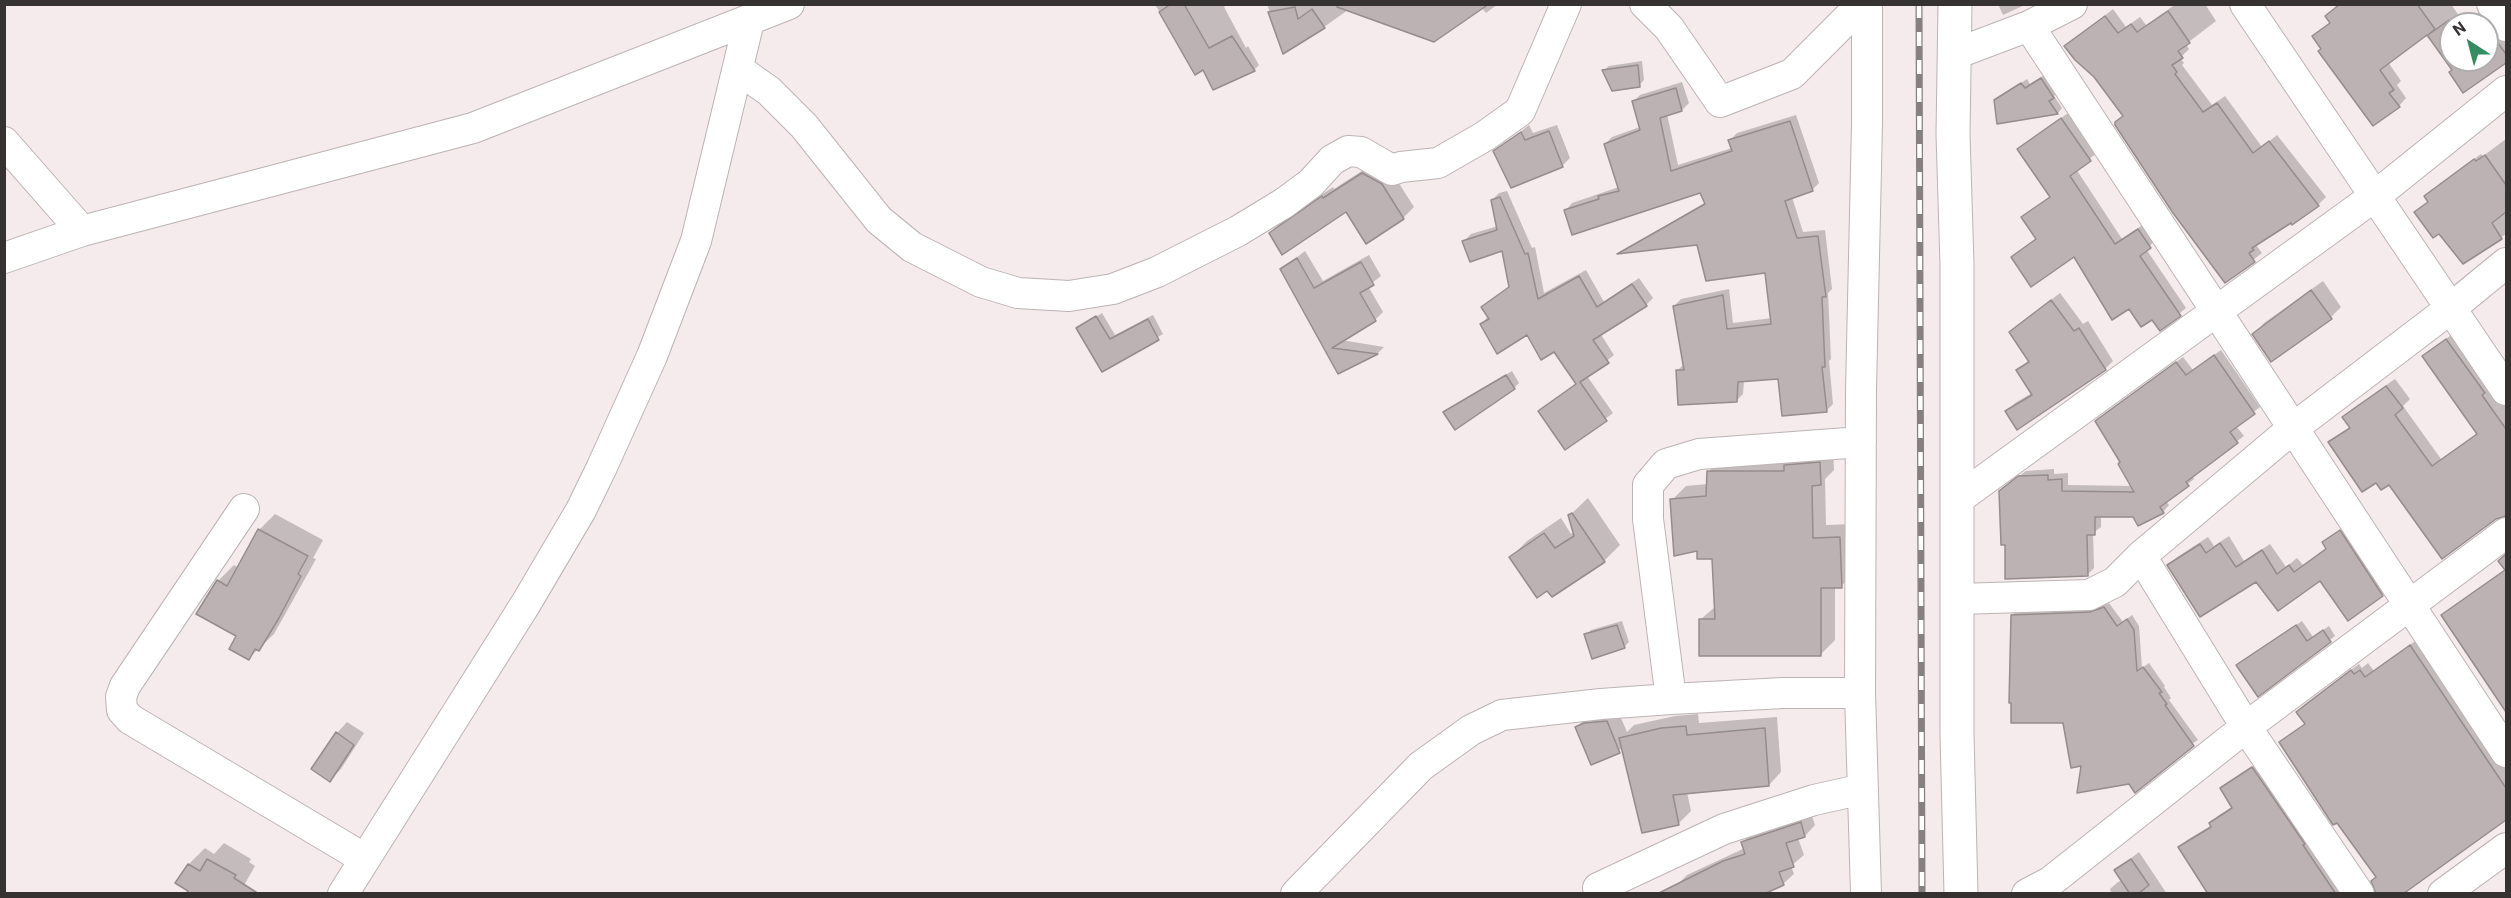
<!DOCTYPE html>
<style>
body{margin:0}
#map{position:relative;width:2511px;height:898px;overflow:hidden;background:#f5eaec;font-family:Roboto,sans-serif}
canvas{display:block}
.frame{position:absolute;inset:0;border:6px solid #363232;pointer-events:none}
.north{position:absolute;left:2439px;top:12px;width:60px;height:60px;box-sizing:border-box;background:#fff;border:2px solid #afadad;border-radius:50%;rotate:324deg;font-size:16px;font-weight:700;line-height:24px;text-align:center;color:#363232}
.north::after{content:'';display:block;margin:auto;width:21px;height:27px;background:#368c61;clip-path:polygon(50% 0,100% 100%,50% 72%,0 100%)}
</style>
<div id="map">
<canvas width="2511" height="898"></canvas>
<div class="frame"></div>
<div class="north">N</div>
</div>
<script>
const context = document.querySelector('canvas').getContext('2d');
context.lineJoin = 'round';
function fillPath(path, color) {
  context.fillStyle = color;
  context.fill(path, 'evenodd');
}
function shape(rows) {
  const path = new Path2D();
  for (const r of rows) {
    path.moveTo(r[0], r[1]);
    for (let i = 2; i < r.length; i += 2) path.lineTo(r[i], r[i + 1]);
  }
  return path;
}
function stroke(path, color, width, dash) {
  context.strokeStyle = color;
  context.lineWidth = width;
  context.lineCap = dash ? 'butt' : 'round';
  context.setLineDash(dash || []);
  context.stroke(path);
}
fillPath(shape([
 [1154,4,1228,4,1224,7,1246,48,1248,46,1259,65,1254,70,1204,68],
 [1267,4,1498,4,1486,13,1482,8,1348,10,1307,39,1284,52],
 [1998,4,2027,4,2003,15],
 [2176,4,2205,4,2216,21,2186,44,2189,49,2180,58,2184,63,2182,65,2212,105,2225,96,2262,147,2277,135,2326,197,2318,205,2256,245,2262,253,2226,281,2116,123,2124,115,2095,76,2066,46,2113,9,2126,27,2140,17,2146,25],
 [2339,4,2451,4,2459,16,2464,12,2469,19,2486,7,2506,35,2506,61,2464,91,2454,70,2427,33,2388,62,2401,81,2397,85,2406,98,2399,106,2323,48,2314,36,2331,22,2327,16],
 [2451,24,2487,24,2487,60,2451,60],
 [1642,61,1644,80,1639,85,1604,70,1609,66],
 [2046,74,2058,92,2054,96,2062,108,2058,113,1998,123,1995,101,2027,79,2030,84],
 [1682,82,1689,103,1682,110,1667,114,1678,165,1732,148,1730,140,1737,133,1796,115,1819,183,1812,190,1792,197,1803,232,1825,230,1832,289,1828,293,1831,359,1829,361,1833,404,1826,411,1780,377,1744,380,1743,394,1736,401,1677,371,1684,364,1674,306,1681,299,1729,289,1733,323,1772,318,1766,271,1699,243,1621,252,1706,202,1701,191,1566,210,1572,203,1619,187,1605,144,1612,137,1640,127,1634,101,1640,95],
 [2068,113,2097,153,2076,169,2122,239,2144,224,2156,240,2146,249,2186,308,2160,329,2152,318,2129,307,2075,255,2013,257,2037,238,2023,217,2051,196,2019,149],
 [1529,125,1533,133,1557,125,1570,158,1562,166,1495,152],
 [2506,139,2506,234,2463,262,2430,201,2432,190,2481,154,2483,156],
 [1374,163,1393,174,1414,207,1403,218,1367,242,1347,210,1270,233,1281,222,1333,187,1334,189],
 [1507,191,1532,248,1535,247,1544,293,1586,270,1604,302,1639,278,1653,298,1646,305,1600,333,1614,355,1587,376,1613,413,1566,448,1540,411,1577,383,1555,350,1528,333,1482,324,1510,286,1503,249,1464,241,1471,234,1498,226,1492,200,1499,193],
 [1305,251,1323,281,1369,255,1381,276,1368,286,1383,312,1375,320,1341,340,1384,347,1378,353,1338,372,1282,269],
 [2323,281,2341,307,2331,317,2254,334,2264,323],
 [2060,293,2083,324,2088,321,2113,361,2105,369,2007,411,2015,403,2032,393,2018,370,2029,360,2020,324],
 [1102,313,1115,335,1153,315,1163,334,1103,370,1078,329],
 [2455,332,2506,407,2506,516,2495,518,2376,481,2330,443,2351,426,2344,417,2352,409,2395,379,2410,399,2403,406,2441,459,2478,433,2424,356],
 [2221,350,2260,407,2236,426,2244,436,2192,475,2194,479,2166,501,2169,505,2163,512,2134,516,2101,515,2101,527,2093,533,2094,568,2087,575,2007,543,2000,491,2007,485,2026,471,2054,469,2054,474,2068,473,2068,485,2132,486,2122,462,2097,421,2183,357,2193,370],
 [1512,371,1519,383,1514,388,1445,412],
 [1833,449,1834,470,1825,479,1826,525,1854,524,1855,573,1841,586,1835,587,1835,640,1821,654,1700,620,1716,606,1714,557,1699,550,1672,500,1686,486,1708,484,1708,472,1722,458],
 [1588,498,1620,545,1604,561,1552,595,1511,557,1527,541,1561,518,1571,534,1575,531,1570,515],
 [275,514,323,540,313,558,316,559,274,634,249,658,218,581,234,565,239,568,259,530],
 [2348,524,2389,587,2382,595,2320,579,2256,580,2169,565,2176,558,2208,537,2214,546,2229,536,2244,561,2270,544,2286,567,2297,558,2303,565,2327,547,2324,542],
 [2506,554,2506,711,2488,684,2448,610,2506,569,2500,561],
 [2109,603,2123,622,2132,615,2139,626,2142,668,2149,663,2165,686,2164,687,2171,698,2169,700,2198,740,2130,782,2083,764,2012,615,2018,610,2096,608],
 [1622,621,1629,642,1624,647,1586,635,1591,630],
 [2302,621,2313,637,2329,626,2335,636,2258,695,2243,661],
 [2418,639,2506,768,2506,815,2490,826,2378,876,2281,742,2306,723,2297,712,2305,704,2359,664,2362,668,2368,663,2374,671],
 [1618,711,1627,732,1634,725,1675,716,1698,714,1699,723,1777,717,1781,772,1769,785,1687,792,1691,811,1679,823,1643,831,1623,748,1592,763,1577,727,1588,716],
 [347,722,364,733,341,769,330,780,337,733],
 [2260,761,2350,894,2210,894,2180,847,2187,840,2212,825,2211,823,2218,816,2233,806,2221,789],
 [1811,813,1815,825,1805,836,1798,838,1804,855,1791,866,1794,874,1783,884,1677,885,1687,875,1745,848,1743,842,1753,832],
 [224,843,251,859,249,862,255,866,239,894,189,864,205,848,214,854],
 [2139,852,2167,894,2105,894,2111,892,2110,889,2118,882,2123,880,2116,870]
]), '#0003');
const building = shape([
 [1171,4,1184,4,1209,48,1232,36,1255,71,1213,90,1203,70,1195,75,1159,12,1171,4],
 [1338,4,1489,4,1434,42,1337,7,1338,4],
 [2340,4,2417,4,2435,29,2428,35,2449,20,2450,22,2455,19,2459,24,2451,24,2451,60,2487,60,2487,28,2506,54,2506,63,2463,93,2449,72,2452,70,2427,35,2380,70,2394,90,2389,93,2400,107,2373,126,2318,51,2321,49,2312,36,2330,23,2325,16,2340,4],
 [1295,7,1298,19,1312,9,1325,28,1283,54,1268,12,1295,7],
 [2168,11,2190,43,2178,51,2183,58,2172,65,2177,72,2175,74,2203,112,2217,103,2253,153,2269,141,2319,206,2292,225,2291,223,2252,248,2254,250,2249,253,2255,262,2225,283,2173,213,2115,125,2115,122,2123,116,2094,77,2075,60,2064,46,2105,16,2118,33,2131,24,2137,32,2168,11],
 [1638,65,1640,87,1612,91,1602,70,1638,65],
 [2041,78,2054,98,2049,101,2058,114,1997,124,1994,100,2021,83,2025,88,2041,78],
 [1676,88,1682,111,1660,118,1671,171,1732,151,1728,140,1790,121,1813,191,1785,201,1797,238,1818,236,1826,297,1822,297,1825,367,1822,367,1827,412,1782,416,1778,379,1738,382,1737,402,1678,405,1676,370,1684,370,1673,306,1723,295,1727,329,1771,324,1765,273,1706,281,1697,245,1617,254,1705,204,1700,193,1572,235,1564,210,1599,199,1598,196,1619,191,1604,144,1640,130,1632,101,1676,88],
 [2061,118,2091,161,2070,176,2115,244,2138,229,2151,248,2140,256,2181,316,2160,331,2152,320,2141,327,2129,309,2112,320,2074,257,2031,287,2011,257,2036,239,2021,217,2050,197,2017,149,2061,118],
 [1549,131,1563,167,1511,188,1493,151,1521,132,1525,140,1549,131],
 [2485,155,2506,185,2506,212,2492,223,2502,239,2463,264,2439,234,2433,238,2414,212,2428,202,2424,196,2474,159,2476,161,2485,155],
 [1362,173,1382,184,1404,219,1366,244,1346,212,1282,255,1269,233,1322,196,1323,198,1362,173],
 [1500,197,1525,254,1528,253,1538,299,1579,276,1597,307,1632,284,1647,306,1593,340,1609,363,1580,382,1607,421,1565,450,1538,411,1576,384,1554,352,1541,360,1527,335,1497,354,1480,324,1489,319,1481,307,1509,287,1502,251,1470,262,1462,241,1497,230,1491,200,1500,197],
 [1297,258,1314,288,1361,262,1374,285,1360,293,1376,321,1332,348,1378,354,1338,374,1280,269,1297,258],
 [2311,290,2332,319,2271,362,2252,334,2311,290],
 [2051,300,2074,331,2079,328,2106,370,2017,430,2005,411,2032,395,2016,370,2029,362,2009,332,2051,300],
 [1096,316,1110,339,1148,319,1159,340,1102,372,1076,328,1096,316],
 [2446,339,2485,393,2482,395,2506,429,2506,516,2496,519,2442,559,2389,485,2381,490,2376,483,2362,492,2328,442,2350,428,2342,417,2386,386,2403,408,2395,415,2432,466,2477,434,2422,356,2446,339],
 [2214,355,2255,414,2230,432,2238,443,2186,482,2189,486,2160,507,2164,513,2138,526,2133,517,2095,517,2095,535,2087,535,2088,576,2005,579,2005,545,2001,545,1999,491,2018,476,2048,475,2048,480,2062,479,2062,491,2134,492,2118,464,2120,462,2095,421,2176,362,2186,375,2214,355],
 [1506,375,1515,389,1455,430,1443,412,1506,375],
 [1820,462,1821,485,1812,486,1813,538,1840,537,1842,588,1821,588,1821,656,1699,656,1699,619,1715,619,1712,559,1697,559,1697,551,1674,556,1670,499,1706,496,1707,471,1784,471,1784,465,1820,462],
 [1572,513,1605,562,1552,597,1547,591,1537,598,1509,557,1544,533,1555,548,1574,536,1568,515,1572,513],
 [258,529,308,556,298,574,301,576,279,618,259,651,255,649,249,660,229,649,236,636,196,614,217,580,227,586,258,529],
 [2340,530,2383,596,2348,621,2320,581,2278,611,2256,582,2200,617,2167,565,2200,544,2206,553,2220,543,2236,567,2262,550,2277,574,2289,565,2294,572,2326,549,2322,542,2340,530],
 [2506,554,2506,712,2441,615,2505,570,2498,561,2506,554],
 [2104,607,2117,626,2127,619,2134,630,2137,671,2143,667,2162,692,2159,693,2167,704,2165,705,2194,746,2135,793,2129,784,2077,793,2081,766,2071,768,2063,723,2011,723,2011,703,2009,703,2011,615,2090,612,2104,607],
 [1617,625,1625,648,1592,659,1584,634,1617,625],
 [2296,625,2307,641,2323,630,2331,642,2258,697,2236,665,2296,625],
 [2410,645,2506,788,2506,820,2403,894,2376,894,2371,881,2376,877,2337,823,2333,825,2279,742,2305,724,2296,712,2351,670,2354,674,2360,670,2365,677,2410,645],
 [1607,721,1620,753,1591,765,1575,727,1584,723,1607,721],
 [1686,726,1687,735,1765,728,1769,786,1673,795,1679,825,1642,833,1619,738,1661,728,1686,726],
 [336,732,354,745,330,782,311,769,336,732],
 [2252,767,2305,844,2303,845,2336,894,2208,894,2178,847,2211,827,2209,823,2232,808,2220,788,2252,767],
 [1801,822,1805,837,1786,843,1794,867,1779,872,1784,885,1764,894,1657,894,1723,861,1745,854,1741,842,1801,822],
 [207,859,236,875,234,878,259,894,186,894,188,891,175,883,188,864,200,871,207,859],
 [2131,859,2149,885,2138,894,2130,894,2114,870,2131,859]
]);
fillPath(building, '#bcb2b4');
stroke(building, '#958c8d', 1.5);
const street = shape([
 [1645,4,1669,28,1720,102,1792,74,1862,4],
 [2245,4,2506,390],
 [2492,4,2506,26],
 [2029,26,2506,752],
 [1955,54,2029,26,2072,4],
 [738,69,769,91,804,126,879,220,912,247,981,282,1018,293,1069,296,1113,289,1157,272,1238,231,1284,203,1311,183,1332,160,1348,151,1361,152,1392,170,1401,167,1438,163,1485,136,1520,111,1566,4],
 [4,142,82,231],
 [4,258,82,231,473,128,789,4],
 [1958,499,2375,196,2506,91],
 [244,509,125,686,121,697,122,710,130,719,365,859],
 [2141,556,2246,727,2359,894],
 [1958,599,2089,595,2115,582,2141,556,2292,429,2451,308,2506,263],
 [1671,699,1648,519,1648,485,1666,464,1699,454,1861,442],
 [1598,888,1724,829,1814,800,1863,789],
 [343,894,525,605,581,510,601,469,652,356,696,241,749,21],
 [1296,894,1421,766,1471,730,1502,715,1601,704,1671,699,1783,693,1860,693],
 [1866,894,1860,693,1861,390,1867,124,1867,4],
 [2027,894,2050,882,2246,727,2506,533],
 [2443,894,2506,848]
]);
const secondary = shape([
 [1955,4,1953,134,1957,265,1957,734,1961,894]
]);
stroke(street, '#bdb3b4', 32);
stroke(secondary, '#bdb3b4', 35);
stroke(street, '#fff', 30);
stroke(secondary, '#fff', 33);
const rail = shape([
 [1919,4,1922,894]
]);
stroke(rail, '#878081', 7);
stroke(rail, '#fff', 4.5, [14]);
</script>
